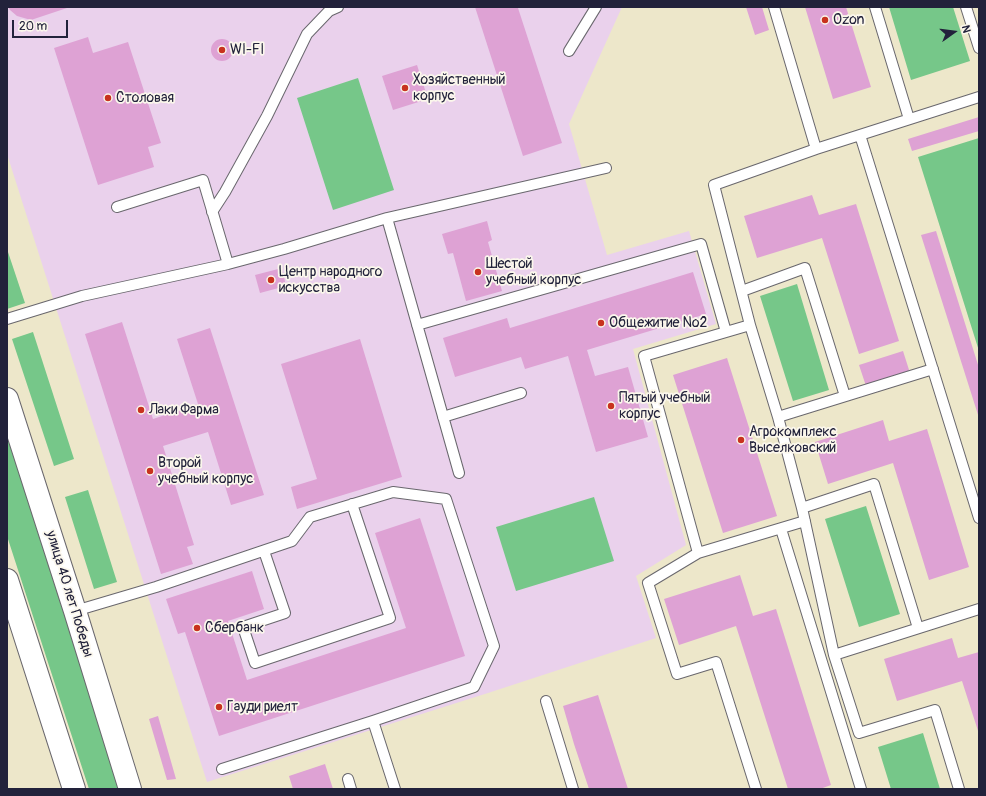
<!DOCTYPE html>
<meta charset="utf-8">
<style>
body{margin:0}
#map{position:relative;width:986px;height:796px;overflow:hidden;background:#ede7ca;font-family:Pangolin,sans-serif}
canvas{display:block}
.frame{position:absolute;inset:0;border:8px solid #22223b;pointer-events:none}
.north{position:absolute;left:934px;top:12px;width:40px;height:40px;-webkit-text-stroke:3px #fbf7ec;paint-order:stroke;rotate:76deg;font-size:11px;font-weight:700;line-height:16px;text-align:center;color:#22223b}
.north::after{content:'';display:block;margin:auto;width:14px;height:18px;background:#22223b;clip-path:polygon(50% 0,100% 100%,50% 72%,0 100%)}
.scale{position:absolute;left:12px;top:20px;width:56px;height:18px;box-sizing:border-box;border:2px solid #22223b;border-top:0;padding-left:5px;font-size:12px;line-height:14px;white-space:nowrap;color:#22223b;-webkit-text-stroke:3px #fbf7ec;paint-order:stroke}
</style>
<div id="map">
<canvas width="986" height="796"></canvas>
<div class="frame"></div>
<div class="north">N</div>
<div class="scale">20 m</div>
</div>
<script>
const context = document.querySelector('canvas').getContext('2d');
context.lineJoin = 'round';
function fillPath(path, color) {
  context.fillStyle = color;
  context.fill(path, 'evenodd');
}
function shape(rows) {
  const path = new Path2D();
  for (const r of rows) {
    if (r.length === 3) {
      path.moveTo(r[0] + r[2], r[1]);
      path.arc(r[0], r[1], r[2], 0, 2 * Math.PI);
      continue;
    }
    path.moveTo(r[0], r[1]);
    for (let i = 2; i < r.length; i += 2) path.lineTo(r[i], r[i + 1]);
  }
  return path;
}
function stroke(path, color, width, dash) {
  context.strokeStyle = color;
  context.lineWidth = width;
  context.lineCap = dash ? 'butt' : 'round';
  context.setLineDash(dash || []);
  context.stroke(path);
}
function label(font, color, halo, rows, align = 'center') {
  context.font = font + ' Pangolin,sans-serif';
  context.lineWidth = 3.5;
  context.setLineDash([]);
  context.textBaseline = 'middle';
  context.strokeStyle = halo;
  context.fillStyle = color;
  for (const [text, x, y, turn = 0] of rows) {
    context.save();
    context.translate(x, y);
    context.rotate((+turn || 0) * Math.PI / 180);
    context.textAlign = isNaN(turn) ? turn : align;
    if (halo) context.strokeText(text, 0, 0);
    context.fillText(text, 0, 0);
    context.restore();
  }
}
fillPath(shape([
 [7,7,622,7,569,124,607,255,689,231,716,324,633,349,686,545,636,576,656,638,488,693,207,782,7,154]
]), '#ead1ec');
fillPath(shape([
 [889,7,953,7,970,61,911,80],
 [358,78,394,190,333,210,297,98],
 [979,138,979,351,918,157],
 [7,249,25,303,7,309],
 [797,284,829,390,793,401,760,296],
 [33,332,74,459,54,466,12,339],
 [7,436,120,789,89,789,7,536],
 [88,490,117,582,94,589,65,497],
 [594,497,614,561,516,591,496,527],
 [866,506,900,614,859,627,825,519],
 [923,733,940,789,891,789,878,747]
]), '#76c789');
fillPath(shape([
 [8,7,70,7,31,20,17,16,10,10],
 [475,7,522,7,518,8,562,143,523,156],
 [746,7,762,7,769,30,755,35],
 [805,7,846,7,871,87,833,99],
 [88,37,93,53,128,42,161,143,148,147,154,167,98,185,54,48],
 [222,50,11],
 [417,65,428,99,393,110,382,76],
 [979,117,979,131,912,151,908,139],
 [812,195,819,215,856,204,899,341,859,354,822,238,757,258,744,216],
 [487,221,492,240,488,242,502,291,466,301,453,253,448,254,442,234],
 [936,231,979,368,979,418,921,235],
 [282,268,286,286,260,293,255,275],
 [693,272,706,314,587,350,595,376,628,367,648,437,596,452,568,356,525,369,521,357,455,377,443,338,507,318,510,328],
 [122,322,153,419,198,404,177,339,210,328,264,495,231,505,208,432,163,446,194,545,187,547,193,564,161,574,85,334],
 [360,339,402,477,297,509,291,487,317,479,281,364],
 [903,351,910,373,866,386,859,365],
 [727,358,777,516,723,533,673,375],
 [883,420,889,441,927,429,969,567,929,580,893,463,828,484,815,442],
 [420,518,465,656,219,736,185,632,178,634,166,599,252,571,264,609,228,621,247,680,406,628,375,533],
 [740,575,753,616,776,609,831,785,820,789,788,789,736,626,679,645,664,599],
 [952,638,958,658,979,652,979,734,962,681,897,701,884,659],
 [598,695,628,789,589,789,574,744,563,706],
 [158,716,176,779,167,780,149,719],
 [325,764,333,789,293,789,289,776]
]), '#dea2d4');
const lane = shape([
 [774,7,816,149,714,185,750,325,778,417,802,508,834,655,859,733,935,710,959,789],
 [875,7,909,119],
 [966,7,979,48],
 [569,51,596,7],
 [860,135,979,518],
 [816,149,979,97],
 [117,207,203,180,228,264],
 [212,212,225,192,267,116,307,34,329,11,338,7],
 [387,218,459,473],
 [742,291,805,268,845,396],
 [7,319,82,296,228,264,284,249,387,218,606,168],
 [417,325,701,244,726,332],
 [443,417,521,393],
 [778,417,933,369],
 [802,508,874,484,918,628],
 [781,529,861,789],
 [264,551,285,613,243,627,255,663,390,618,352,504],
 [698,553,644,356,750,325],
 [75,611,156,587,292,541,310,517,393,492,446,499,494,646,474,687,373,721,222,769],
 [834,655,979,609],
 [546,701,573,789],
 [373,721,395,789],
 [348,779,351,789],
 [756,789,716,662,677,674,648,583,698,553,805,521]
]);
const secondary = shape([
 [7,399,75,611,130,789],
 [7,580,74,789]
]);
stroke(lane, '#69676d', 12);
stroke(secondary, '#69676d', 24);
stroke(lane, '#fff', 10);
stroke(secondary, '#fff', 22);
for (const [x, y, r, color] of [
 [825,20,4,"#c8321e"],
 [222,50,4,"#c8321e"],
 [405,88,4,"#c8321e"],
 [108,98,4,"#c8321e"],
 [478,272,4,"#c8321e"],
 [271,280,4,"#c8321e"],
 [601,323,4,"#c8321e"],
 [611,406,4,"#c8321e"],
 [141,410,4,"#c8321e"],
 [741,440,4,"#c8321e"],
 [150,471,4,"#c8321e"],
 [197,628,4,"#c8321e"],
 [219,707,4,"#c8321e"]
]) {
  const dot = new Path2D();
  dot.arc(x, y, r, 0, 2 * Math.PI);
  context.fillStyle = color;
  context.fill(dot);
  stroke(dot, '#fbf7ec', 1.5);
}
label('14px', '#22223b', '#fbf7ec', [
 ["Ozon",833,20],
 ["WI-FI",230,50],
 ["Хозяйственный",413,80],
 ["корпус",413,96],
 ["Столовая",116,98],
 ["Шестой",486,264],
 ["учебный корпус",486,280],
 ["Центр народного",279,272],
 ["искусства",279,288],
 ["Общежитие №2",609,323],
 ["Пятый учебный",619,398],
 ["корпус",619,414],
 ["Лаки Фарма",149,410],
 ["Агрокомплекс",749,432],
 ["Выселковский",749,448],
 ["Второй",158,463],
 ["учебный корпус",158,479],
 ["Сбербанк",205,628],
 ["Гауди риелт",227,707]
], 'left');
label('14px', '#22223b', '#fbf7ec', [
 ["улица 40 лет Победы",69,594,73]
]);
</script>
